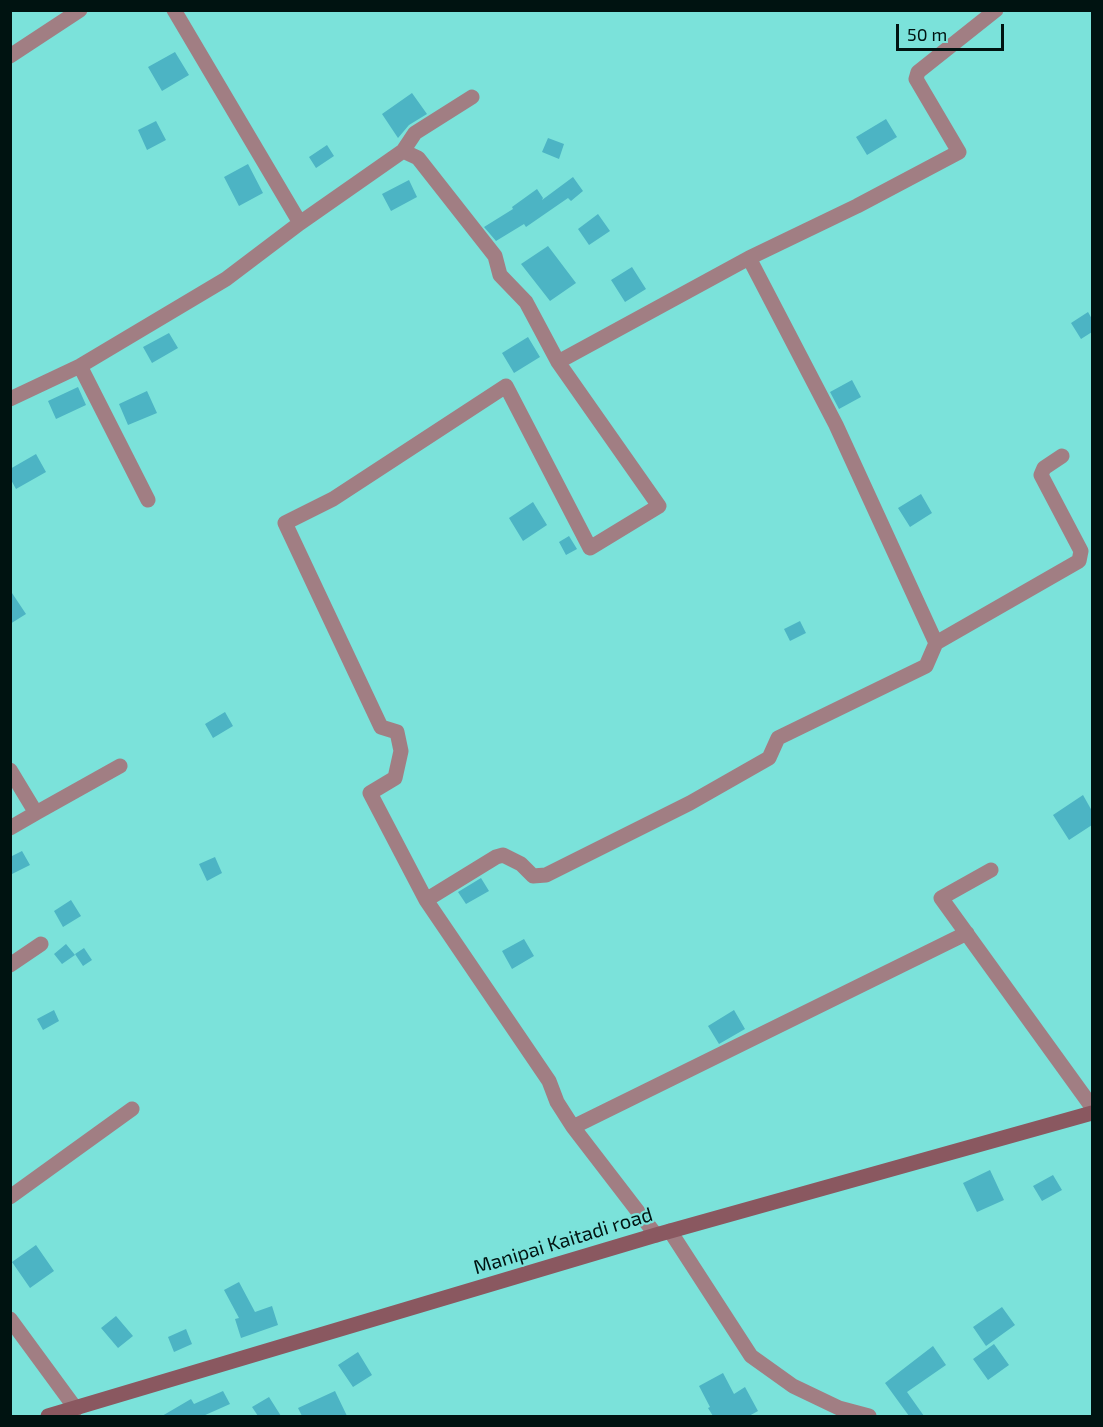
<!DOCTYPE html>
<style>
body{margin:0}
#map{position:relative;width:1103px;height:1427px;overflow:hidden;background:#7be2da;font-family:"Exo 2",sans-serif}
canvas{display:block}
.frame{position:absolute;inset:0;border:12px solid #001311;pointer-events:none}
.scale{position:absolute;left:896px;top:24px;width:108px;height:27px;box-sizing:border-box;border:3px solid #001311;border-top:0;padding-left:8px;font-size:18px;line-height:21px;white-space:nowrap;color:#001311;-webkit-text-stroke:4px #7be2da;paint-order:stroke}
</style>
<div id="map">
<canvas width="1103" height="1427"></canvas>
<div class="frame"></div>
<div class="scale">50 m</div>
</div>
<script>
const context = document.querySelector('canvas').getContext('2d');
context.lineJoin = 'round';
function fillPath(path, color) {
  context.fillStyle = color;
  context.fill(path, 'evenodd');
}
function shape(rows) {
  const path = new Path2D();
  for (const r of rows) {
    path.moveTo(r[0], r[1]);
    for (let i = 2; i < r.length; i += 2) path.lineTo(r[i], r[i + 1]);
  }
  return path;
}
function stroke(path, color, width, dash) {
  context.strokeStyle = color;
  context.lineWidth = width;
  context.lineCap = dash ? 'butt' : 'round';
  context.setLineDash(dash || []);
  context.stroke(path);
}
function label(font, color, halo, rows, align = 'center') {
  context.font = font + ' "Exo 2",sans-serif';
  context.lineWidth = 4.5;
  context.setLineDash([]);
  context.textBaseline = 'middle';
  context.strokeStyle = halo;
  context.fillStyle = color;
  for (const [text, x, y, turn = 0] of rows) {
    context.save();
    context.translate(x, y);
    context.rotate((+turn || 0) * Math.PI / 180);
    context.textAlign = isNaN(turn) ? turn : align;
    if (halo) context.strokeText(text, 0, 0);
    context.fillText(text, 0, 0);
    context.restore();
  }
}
fillPath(shape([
 [175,52,189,75,162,91,148,67],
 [412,93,427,114,409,125,398,138,382,114],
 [886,119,897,137,867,155,856,137],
 [156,121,166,140,147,150,138,130],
 [548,138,564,144,559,159,542,152],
 [327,145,334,156,316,168,309,157],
 [248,164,263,193,239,206,224,177],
 [573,177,583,191,571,201,568,198,526,227,524,224,496,241,484,227,513,209,512,207,537,189,543,198,542,200],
 [409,180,417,197,391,211,382,194],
 [598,214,610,231,589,245,578,229],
 [548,246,576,283,550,301,521,264],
 [632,267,646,289,625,302,611,280],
 [1088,312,1092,319,1092,332,1081,339,1071,323],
 [169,333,178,348,152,363,143,347],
 [528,337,540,357,514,373,502,353],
 [852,380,861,397,839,409,830,392],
 [78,387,86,405,56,419,48,401],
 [147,391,157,413,128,425,119,404],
 [36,454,46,472,16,489,10,478,10,469],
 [921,494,932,513,910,527,898,508],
 [533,502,547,525,523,541,509,518],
 [569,536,577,549,566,555,559,542],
 [10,590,26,614,10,624],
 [800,621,806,633,790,641,784,629],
 [225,712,233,726,213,738,205,724],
 [1083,795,1092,811,1092,825,1069,840,1053,815],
 [22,851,30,865,10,875,10,857],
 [215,857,222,873,207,881,199,864],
 [481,878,489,891,466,904,458,892],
 [71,900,81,916,63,927,54,911],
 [524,939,534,956,512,969,502,951],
 [66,944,75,955,62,964,54,954],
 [84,948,92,960,83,966,75,954],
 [54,1010,59,1021,43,1030,37,1019],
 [734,1010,745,1029,719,1044,708,1026],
 [990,1170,1004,1200,977,1212,963,1183],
 [1053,1175,1062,1190,1042,1201,1033,1186],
 [36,1245,54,1271,30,1288,12,1262],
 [239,1282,255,1312,272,1306,278,1325,241,1338,235,1319,239,1318,224,1290],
 [1002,1307,1015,1325,986,1346,973,1327],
 [116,1316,133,1336,118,1348,101,1328],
 [186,1329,192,1344,174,1352,168,1337],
 [994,1344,1009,1365,988,1380,973,1359],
 [933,1346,946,1365,907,1392,924,1416,909,1416,885,1383],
 [358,1352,372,1375,353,1387,338,1365],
 [723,1373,734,1394,745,1387,758,1411,749,1416,713,1416,708,1408,710,1407,699,1386],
 [223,1391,230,1404,203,1416,162,1416,191,1399,194,1404],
 [335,1391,347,1416,302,1416,298,1408],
 [269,1397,281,1416,258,1416,252,1407]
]), '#4cb4c4');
stroke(shape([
 [10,56,80,10],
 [403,151,418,158,495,256,500,275,526,302,558,362,659,506,590,548,506,386,333,499,285,523,381,727,397,732,401,751,395,778,370,793,426,900,549,1081,557,1102,573,1127],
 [300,223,403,151,415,133,472,97],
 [749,258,857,206,959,152,916,79,918,72,996,10],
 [80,366,148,500],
 [10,399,80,366,226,279,300,223,174,10],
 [936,643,1079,561,1081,551,1041,475,1044,468,1062,456],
 [10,770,36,813,10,828],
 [36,813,120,766],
 [991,870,941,898,1092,1107],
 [426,900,496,857,503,855,521,864,533,876,546,875,690,803,769,758,778,738,926,666,936,643,836,425,749,258,558,362],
 [10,965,41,944],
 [10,1197,132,1109],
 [670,1231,751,1356,793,1386,839,1408,869,1416],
 [656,1235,573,1127,967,933],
 [10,1319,76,1409]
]), '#a17e83', 15);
stroke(shape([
 [48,1416,656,1235,1092,1113]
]), '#8a5860', 15);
label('20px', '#001311', '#7be2da', [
 ["Manipai Kaitadi road",563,1241,-17]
]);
</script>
